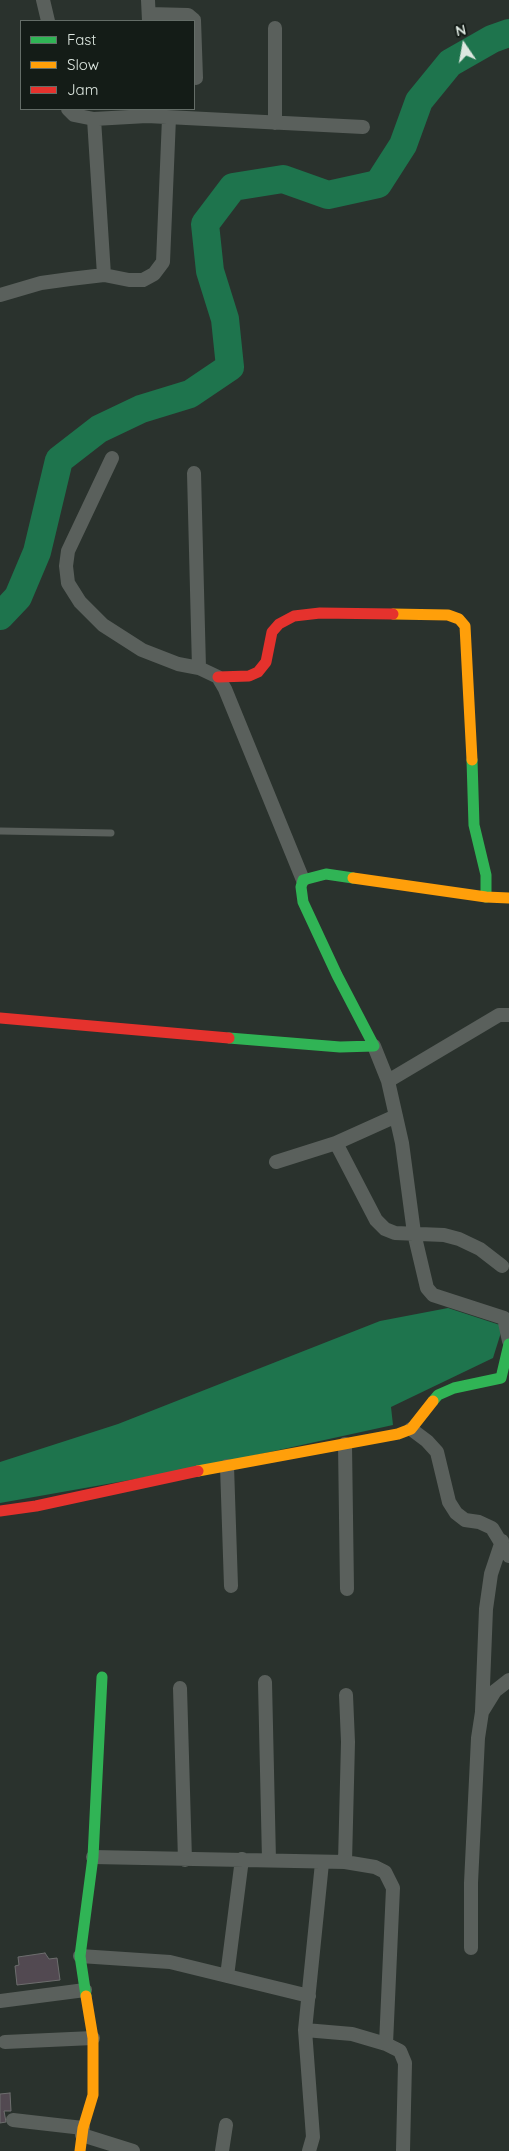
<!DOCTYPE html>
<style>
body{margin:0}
#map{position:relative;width:509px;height:2151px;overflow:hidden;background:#2a322d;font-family:Quicksand,sans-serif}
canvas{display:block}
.legend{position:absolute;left:20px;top:20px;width:175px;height:90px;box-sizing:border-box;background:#141c17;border:1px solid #646d67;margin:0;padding:6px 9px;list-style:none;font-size:15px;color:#dde7e0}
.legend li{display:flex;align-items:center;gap:10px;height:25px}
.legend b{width:25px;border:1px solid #646d67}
.north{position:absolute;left:439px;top:20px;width:50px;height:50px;-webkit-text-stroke:4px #141c17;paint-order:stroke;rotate:348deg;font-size:14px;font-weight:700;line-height:20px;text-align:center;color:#dde7e0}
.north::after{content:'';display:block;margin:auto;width:18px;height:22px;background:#dde7e0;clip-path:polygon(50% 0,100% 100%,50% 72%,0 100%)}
</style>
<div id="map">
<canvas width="509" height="2151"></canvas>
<ul class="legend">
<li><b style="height:6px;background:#30b455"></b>Fast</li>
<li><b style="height:6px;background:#ff9f0a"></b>Slow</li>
<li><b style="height:6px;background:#e5322d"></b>Jam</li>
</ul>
<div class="north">N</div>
</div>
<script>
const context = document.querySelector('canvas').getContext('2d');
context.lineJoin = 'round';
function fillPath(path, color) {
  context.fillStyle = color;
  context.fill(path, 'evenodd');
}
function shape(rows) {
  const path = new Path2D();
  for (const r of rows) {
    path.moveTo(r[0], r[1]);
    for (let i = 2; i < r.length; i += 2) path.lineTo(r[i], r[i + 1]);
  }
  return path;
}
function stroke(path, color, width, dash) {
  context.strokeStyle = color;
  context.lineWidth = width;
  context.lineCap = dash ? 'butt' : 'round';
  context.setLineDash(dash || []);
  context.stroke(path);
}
fillPath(shape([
 [448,1308,503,1326,493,1358,391,1407,393,1425,192,1469,0,1503,0,1462,118,1424,380,1321]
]), '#1e744d');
stroke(shape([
 [0,616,18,597,37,552,59,460,99,429,141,409,190,394,230,367,225,319,210,271,205,224,233,187,283,179,328,195,378,184,403,145,419,101,450,63,492,39,509,33]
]), '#1e744d', 28);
const building = shape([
 [45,1953,49,1959,57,1958,60,1980,17,1985,15,1966,19,1965,18,1957,45,1953],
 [10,2093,11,2111,4,2111,6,2122,0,2123,0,2094,10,2093]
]);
fillPath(building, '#524951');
stroke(building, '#6d6e6e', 1);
stroke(shape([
 [0,831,111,833]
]), '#5a605c', 7);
stroke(shape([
 [43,0,48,21],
 [148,0,149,21],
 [149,14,188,15,194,20,196,78],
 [68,109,74,115,94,119,147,116,363,127],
 [94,119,104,275],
 [275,123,275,28],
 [0,295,41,283,70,279,104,275,129,280,143,280,154,274,163,262,169,118],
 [112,458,68,551,66,566,68,583,80,602,103,625,142,650,178,664,199,668,218,677,225,689,303,880],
 [194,473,199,668],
 [374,1046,388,1081,402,1143,414,1233,427,1288,433,1295,504,1318,509,1341],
 [388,1081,499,1015,509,1015],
 [336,1143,376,1220,385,1229,395,1233,444,1235,459,1239,480,1249,502,1266],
 [276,1162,336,1143,396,1116],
 [411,1429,427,1441,437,1452,449,1502,456,1513,465,1520,479,1522,492,1528,509,1556],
 [345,1444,347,1589],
 [227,1466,231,1586],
 [265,1682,269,1860],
 [180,1688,185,1860],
 [482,1711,486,1609,491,1574,502,1541],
 [93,1857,345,1862,375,1867,385,1872,393,1888,386,2044],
 [345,1862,348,1742,346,1695],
 [471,1948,471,1883,478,1738,482,1712,495,1691,509,1680],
 [80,1956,170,1962,309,1996],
 [227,1976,242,1859],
 [0,2001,85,1990],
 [305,2030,352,2034,386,2044,400,2051,405,2063,403,2151],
 [5,2042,93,2038],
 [13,2120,83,2128],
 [82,2135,133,2151],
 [222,2151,226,2125],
 [309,2151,313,2137,305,2030,322,1863]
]), '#5a605c', 14);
stroke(shape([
 [472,760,474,825,486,875,486,897],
 [229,1038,340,1047,374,1046,337,975,303,902,301,887,303,880,326,874,353,878],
 [433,1401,438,1395,454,1388,501,1378,509,1344],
 [86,1996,80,1956,93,1857,102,1677]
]), '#30b455', 11);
stroke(shape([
 [393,614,448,615,459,619,465,626,472,760],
 [353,878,486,897,509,898],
 [198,1471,398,1434,411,1429,433,1401],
 [80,2151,83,2128,93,2095,93,2038,86,1996]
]), '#ff9f0a', 11);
stroke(shape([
 [218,677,249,676,258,672,266,662,272,632,279,624,294,616,320,613,393,614],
 [0,1018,229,1038],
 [0,1511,36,1506,198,1471]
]), '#e5322d', 11);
</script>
